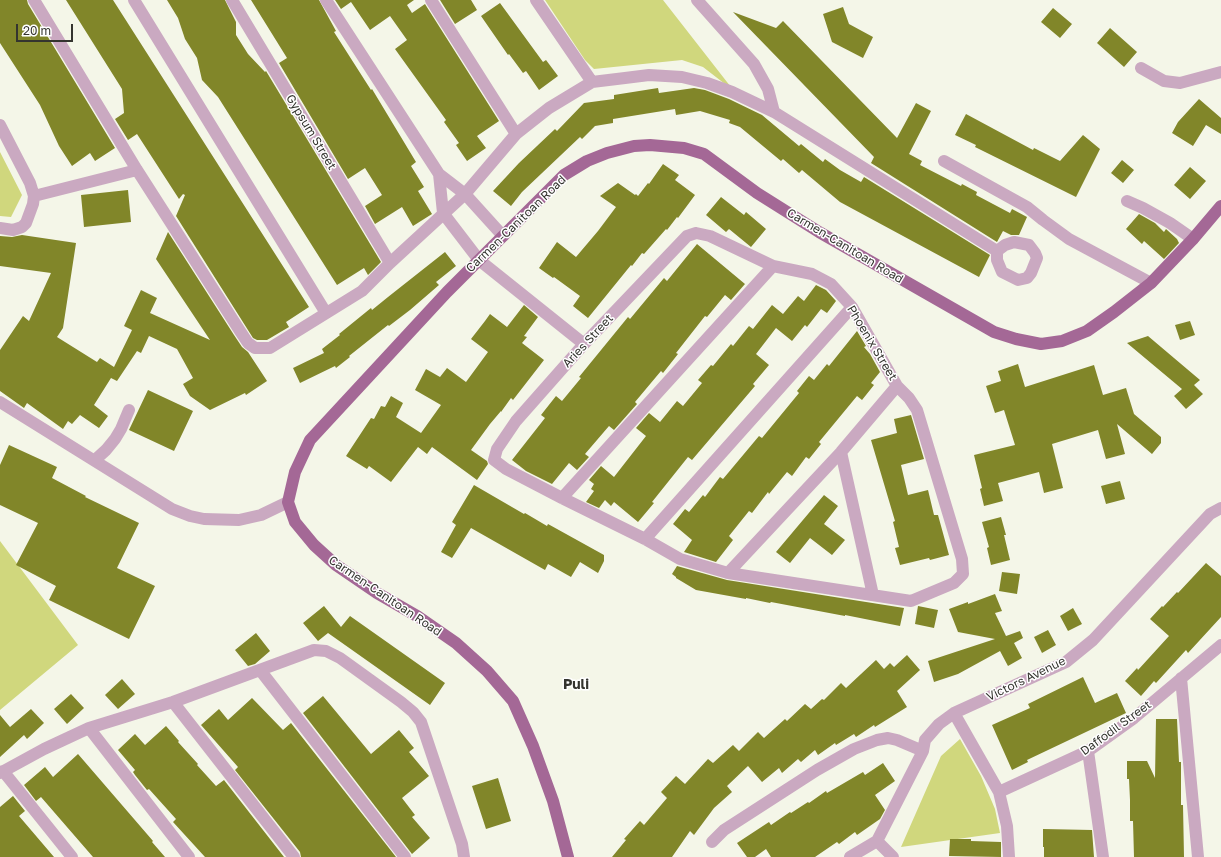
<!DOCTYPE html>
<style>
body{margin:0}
#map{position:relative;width:1221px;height:857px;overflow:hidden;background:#f4f6e8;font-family:"Golos Text",sans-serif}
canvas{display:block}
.scale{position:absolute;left:16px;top:24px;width:57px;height:18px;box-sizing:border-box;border:2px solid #34342f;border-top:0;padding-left:5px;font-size:12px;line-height:14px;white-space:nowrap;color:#34342f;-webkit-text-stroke:3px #fff;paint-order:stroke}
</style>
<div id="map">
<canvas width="1221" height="857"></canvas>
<div class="scale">20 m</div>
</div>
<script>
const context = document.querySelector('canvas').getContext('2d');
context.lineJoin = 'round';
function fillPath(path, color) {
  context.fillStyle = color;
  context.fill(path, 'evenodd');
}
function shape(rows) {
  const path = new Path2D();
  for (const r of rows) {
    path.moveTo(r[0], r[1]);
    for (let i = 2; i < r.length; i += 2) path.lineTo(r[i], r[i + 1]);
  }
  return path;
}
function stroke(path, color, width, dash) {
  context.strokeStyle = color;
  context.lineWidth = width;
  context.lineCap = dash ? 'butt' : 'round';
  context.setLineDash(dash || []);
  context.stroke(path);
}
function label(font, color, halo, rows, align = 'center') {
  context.font = font + ' "Golos Text",sans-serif';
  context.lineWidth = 3;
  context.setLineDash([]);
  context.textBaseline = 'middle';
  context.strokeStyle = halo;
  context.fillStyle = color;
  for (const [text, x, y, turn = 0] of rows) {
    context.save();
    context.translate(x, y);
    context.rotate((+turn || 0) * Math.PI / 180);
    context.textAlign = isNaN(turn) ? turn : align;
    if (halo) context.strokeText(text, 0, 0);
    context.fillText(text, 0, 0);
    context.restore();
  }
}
fillPath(shape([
 [545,0,663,0,734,91,703,67,682,60,594,69,585,60],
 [0,152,22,195,11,217,0,216],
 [0,541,78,645,0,710],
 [960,739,981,776,995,809,1000,833,901,847,941,756]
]), '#d0d77d');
fillPath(shape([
 [0,0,27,0,28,4,115,148,95,161,90,153,72,166,59,146,40,105,0,43],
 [66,0,113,0,309,307,286,322,289,327,267,340,257,340,253,338,176,216,185,195,183,194,179,199,137,134,128,140,115,119,124,113,122,89],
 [167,0,225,0,236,22,236,35,248,54,265,72,266,71,381,262,368,275,364,268,337,285,218,97,202,80,197,58,185,39,178,18],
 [251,0,319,0,336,31,334,32,371,90,372,89,416,162,411,166,424,187,418,191,432,214,413,226,402,207,375,224,365,206,382,195,365,168,348,179,279,63,287,58],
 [335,0,414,0,407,5,412,13,425,4,499,121,477,136,486,148,467,161,456,145,459,143,444,122,446,120,395,49,407,40,390,16,370,30,351,2,341,9],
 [440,0,471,0,477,10,455,24],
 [500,3,543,62,546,60,558,76,539,90,526,71,523,73,509,54,508,55,481,16],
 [843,7,849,24,873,37,863,58,832,42,823,14],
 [1053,8,1072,24,1060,38,1041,22],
 [733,12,776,28,783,21,897,138,916,103,931,111,909,154,922,161,920,165,961,186,962,184,977,192,976,195,1010,213,1012,209,1027,217,1019,235,1011,235,1003,231,997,242,871,163,874,157],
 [1110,28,1137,52,1124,67,1097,43],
 [658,88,659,93,694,88,705,90,729,99,762,115,799,146,801,144,823,162,825,159,840,170,861,182,864,177,990,255,979,277,840,202,802,170,799,173,783,159,781,161,740,127,729,123,730,120,700,111,676,115,675,109,613,119,613,123,595,126,582,139,580,137,522,192,511,206,493,191,519,163,555,129,557,131,584,103,614,99,614,95],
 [1199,99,1221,118,1221,134,1206,125,1193,146,1172,133,1178,122],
 [966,114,1033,150,1034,148,1060,161,1083,135,1100,149,1076,197,975,147,976,145,955,135],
 [1122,160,1134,170,1123,183,1111,173],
 [663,164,679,175,675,180,695,195,678,218,677,217,667,230,666,229,644,254,642,253,632,266,631,265,588,318,573,306,580,296,554,277,553,278,539,268,557,242,576,257,598,231,616,207,600,196,618,183,635,195,636,194,638,196,648,183,649,184],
 [1190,167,1206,181,1190,199,1174,185],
 [128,190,131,222,84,227,81,195],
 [721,197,744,215,746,212,766,229,751,247,729,229,726,232,706,215],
 [1139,214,1155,223,1164,232,1166,229,1177,239,1179,243,1164,259,1144,241,1142,244,1126,229],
 [168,232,234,335,242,347,248,352,267,381,246,395,245,393,210,410,190,396,183,384,193,378,177,349,149,336,141,353,137,351,117,381,111,378,94,405,108,416,99,428,80,415,72,424,68,421,63,429,27,403,24,408,0,391,0,350,23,316,29,321,51,273,0,266,0,236,12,237,22,235,76,243,63,328,57,337,97,362,100,358,114,367,132,330,124,326,141,290,157,298,150,313,210,340,156,259],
 [697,244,745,284,731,300,725,295,707,317,705,316,676,353,678,354,663,373,661,371,635,402,637,404,614,430,609,426,585,454,589,457,577,470,569,463,552,484,526,471,512,460,545,418,541,415,556,396,562,401,581,378,579,377,628,317,630,319,664,278,667,281],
 [445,252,456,266,436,282,439,285,410,310,389,326,388,325,349,356,350,357,336,368,335,366,300,383,293,368,324,353,322,349,340,335,339,334,371,308,372,310,388,297],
 [816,285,826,290,836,301,827,313,821,309,807,327,805,325,792,341,776,328,756,354,769,365,753,384,755,386,692,460,688,457,652,502,654,503,638,522,614,502,611,506,605,500,599,508,586,502,594,491,591,489,594,484,589,480,601,466,614,477,646,436,636,428,649,413,660,422,677,401,683,406,702,383,698,380,711,365,713,366,731,344,733,346,749,326,753,329,772,305,783,314,798,296,804,301],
 [524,305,538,317,524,336,527,337,522,343,544,360,513,400,511,398,501,412,501,411,490,424,471,450,487,461,488,464,477,480,432,447,427,454,418,447,391,482,369,466,367,469,346,456,371,418,374,419,381,406,385,407,391,396,403,403,396,417,421,433,441,405,415,390,426,369,440,377,447,368,466,382,488,352,471,339,485,321,490,314,507,327],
 [1190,321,1195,335,1180,340,1175,325],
 [857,331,866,346,864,347,870,354,880,372,871,383,874,385,862,400,857,396,819,442,821,444,809,459,806,457,792,476,787,472,769,494,768,492,752,513,749,511,729,536,733,540,716,562,684,552,692,540,673,524,685,509,689,512,703,495,705,497,720,477,723,479,759,436,762,438,799,393,797,391,809,376,814,380,827,364,829,366],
 [1148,336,1200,380,1194,385,1203,394,1186,409,1174,396,1182,389,1127,343],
 [1018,364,1025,387,1094,365,1103,395,1126,388,1134,414,1161,437,1161,443,1152,454,1117,424,1125,454,1106,459,1098,430,1052,444,1063,488,1044,493,1039,472,998,483,1003,501,984,506,980,489,982,488,974,455,1015,445,1004,410,995,413,986,386,1001,381,998,371],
 [148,390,193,411,174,451,129,430],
 [911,415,924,459,901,465,908,495,928,490,934,515,938,515,949,555,930,560,929,558,900,565,895,548,899,547,893,522,895,521,871,440,897,433,894,419],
 [9,445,57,467,52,478,86,496,85,497,139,523,117,568,155,586,129,639,49,600,56,586,16,565,38,523,0,505,0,465],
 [1120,481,1125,499,1106,504,1101,486],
 [474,485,524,514,525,513,547,526,548,524,604,555,604,561,598,573,580,562,571,577,548,564,545,570,471,528,452,558,441,552,456,525,452,522],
 [824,495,838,506,824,524,845,540,832,555,810,538,790,563,776,552],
 [1001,517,1006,535,1004,535,1010,560,991,565,987,548,989,547,982,522],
 [1206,563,1221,576,1221,617,1188,653,1186,650,1156,683,1154,681,1141,696,1125,681,1137,668,1138,670,1169,636,1150,619,1162,606,1163,607,1177,592,1178,593],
 [677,566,727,580,904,608,900,626,845,615,845,616,771,602,770,603,746,598,746,599,696,590,676,578,676,577,672,574],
 [1002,572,1020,574,1017,594,999,591],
 [995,594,1002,611,995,613,1006,636,1020,631,1023,638,1014,643,1022,658,1008,666,1000,651,958,674,934,682,928,661,995,639,958,632,949,609,968,602,968,604],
 [324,606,341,627,350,616,445,683,430,705,328,633,318,641,303,623],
 [918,606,938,610,934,628,915,624],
 [1073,608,1082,624,1068,631,1060,616],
 [1048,630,1056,645,1042,653,1034,637],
 [256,633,270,651,255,664,248,666,235,650],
 [907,655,920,670,897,691,907,707,875,727,874,725,856,737,854,734,836,745,835,743,818,755,815,750,801,762,798,759,782,773,779,768,762,782,748,766,727,786,732,792,714,808,694,835,690,831,672,857,612,857,626,840,624,839,640,821,644,825,667,798,661,792,676,776,685,784,708,759,713,763,733,745,739,751,758,732,764,738,785,719,787,721,805,704,811,709,822,699,824,700,841,683,846,688,876,660,884,669,890,663,894,667],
 [1083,677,1095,703,1117,693,1126,713,1027,760,1028,762,1012,770,992,725,1030,708,1028,704],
 [122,679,135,694,118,709,105,695],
 [71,694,84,708,67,724,54,709],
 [323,696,371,754,399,730,414,748,409,752,429,776,402,798,415,815,412,817,430,838,412,854,303,713],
 [252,698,283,730,291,723,396,857,301,857,300,852,235,770,238,767,201,725,219,709,228,720],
 [31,709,44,723,27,739,24,735,0,757,0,715,10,727],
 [1156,719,1177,719,1179,762,1181,762,1181,805,1183,805,1184,857,1134,857,1133,821,1130,821,1130,800,1129,779,1127,779,1127,761,1147,761,1155,778],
 [166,726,179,741,178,742,198,764,197,765,216,786,224,780,284,857,205,857,173,822,176,819,149,789,147,790,135,775,133,772,135,770,118,750,135,734,145,745],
 [78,754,153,841,152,842,165,857,93,857,41,797,36,801,24,785,45,767,53,777],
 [883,763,895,781,875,795,885,810,880,819,857,835,855,832,839,844,837,842,815,857,771,857,766,849,755,857,747,857,737,843,769,822,771,825,790,812,791,813,808,802,809,803,826,791,827,793,863,772,865,775],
 [498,778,511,821,486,829,472,786],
 [13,796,25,811,19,816,54,857,0,857,0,807],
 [1043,829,1092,830,1094,857,1044,857,1044,847,1043,847],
 [950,839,971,839,971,841,1001,842,1001,857,949,856]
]), '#818629');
stroke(shape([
 [34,0,137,170,240,331,248,343,255,348,270,348,362,291,390,263,465,194,516,134,549,108,592,82,625,78,649,75,682,77,707,83,732,92,774,112,997,251],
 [134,0,326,313],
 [232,0,390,263],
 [326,0,439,174,465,194,503,236],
 [431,0,516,134],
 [536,0,592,82],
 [697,0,754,64,768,89,774,112],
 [1141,68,1164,81,1180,83,1221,72],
 [0,125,30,183,34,196,33,204,26,223,22,227,13,230,0,228],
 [944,161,1027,207,1043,220,1069,239,1151,283],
 [439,174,443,213,479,260,584,344],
 [34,196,137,170],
 [1127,201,1143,208,1170,223,1193,239],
 [696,233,710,236,773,266,812,274,831,284,852,307,897,386,909,398,917,410,962,559,963,574,954,583,911,601,728,573,680,559,645,539,562,498,506,469,494,460,497,449,516,421,584,344,687,236,696,233],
 [1014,242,1029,245,1035,253,1037,258,1031,273,1027,278,1018,280,1002,272,997,260,997,251,1005,245,1014,242],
 [0,402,172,509,190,516,204,519,239,520,261,515,288,502],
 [841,452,873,595],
 [95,460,106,450,115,439,121,429,129,410],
 [562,498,773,266],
 [645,539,852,307],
 [728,573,841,452,897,386],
 [260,670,405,857],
 [1181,678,1198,857],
 [173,702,294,857],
 [954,713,999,792,1007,826,1009,857],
 [89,728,189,857],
 [1088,751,1103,857],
 [3,771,72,857],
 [0,773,44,749,89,728,173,702,314,650,326,651,340,658,401,702,413,712,421,722,462,844,464,857],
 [999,792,1088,751,1134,718,1221,645],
 [877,841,893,857],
 [712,842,724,830,817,770,854,749,877,740,888,738,897,740,923,751],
 [850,857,877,841,923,751,925,740,939,724,954,713,1066,662,1093,640,1210,514,1221,508]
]), '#caa9c1', 12);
stroke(shape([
 [568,857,553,801,533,746,513,701,487,671,456,643,417,616,377,593,336,565,314,545,295,522,288,502,295,472,310,440,447,292,564,175,587,161,607,153,634,146,650,145,684,148,704,154,757,193,819,232,994,332,1016,339,1041,344,1062,341,1087,331,1114,312,1151,283,1193,239,1221,206]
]), '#a46896', 12);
label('12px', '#34342f', '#fff', [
 ["Gypsum Street",311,132,59],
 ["Carmen-Canitoan Road",516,224,-44],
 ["Carmen-Canitoan Road",845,246,31],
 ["Aries Street",588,341,-47],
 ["Phoenix Street",872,343,59],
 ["Carmen-Canitoan Road",385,596,34],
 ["Victors Avenue",1026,679,-26],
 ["Daffodil Street",1116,728,-36]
]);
label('bold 14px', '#34342f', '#fff', [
 ["Puli",576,685]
]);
</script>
